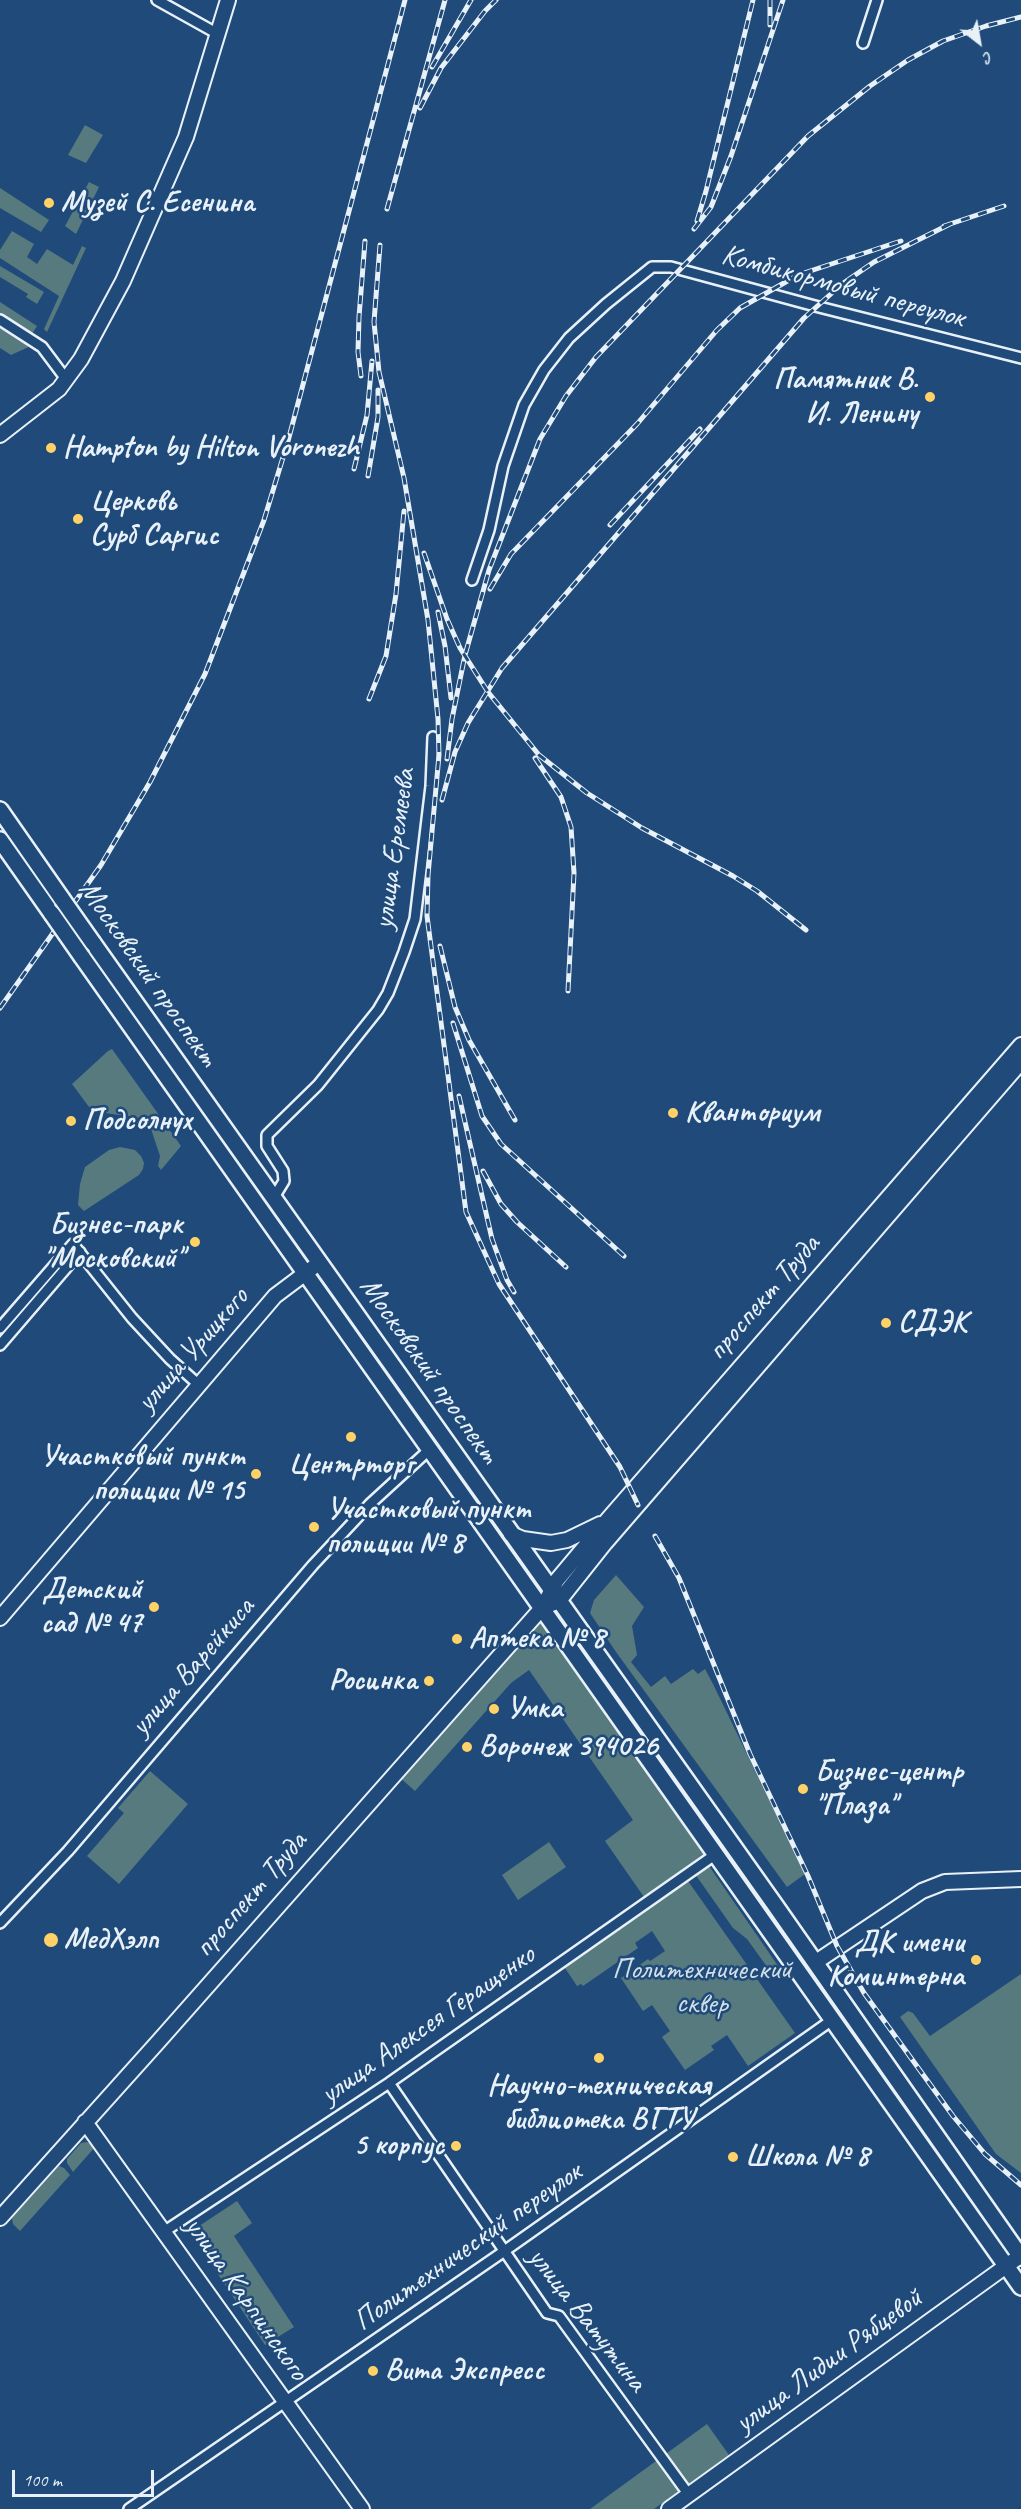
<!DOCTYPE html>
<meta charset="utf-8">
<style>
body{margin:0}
#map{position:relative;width:1021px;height:2509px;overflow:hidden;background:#1f4a7a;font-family:Caveat,sans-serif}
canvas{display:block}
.north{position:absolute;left:949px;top:12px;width:60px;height:60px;-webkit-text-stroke:4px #1f4a7a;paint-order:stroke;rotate:149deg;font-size:16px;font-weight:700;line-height:24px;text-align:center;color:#e8f1f8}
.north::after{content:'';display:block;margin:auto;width:21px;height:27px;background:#e8f1f8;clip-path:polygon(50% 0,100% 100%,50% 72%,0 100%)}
.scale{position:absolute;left:12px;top:2470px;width:142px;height:27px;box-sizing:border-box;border:3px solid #e8f1f8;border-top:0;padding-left:8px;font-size:18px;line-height:21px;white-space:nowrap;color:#e8f1f8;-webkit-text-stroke:4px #1f4a7a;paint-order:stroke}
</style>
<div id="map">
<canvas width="1021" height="2509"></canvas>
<div class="north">С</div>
<div class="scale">100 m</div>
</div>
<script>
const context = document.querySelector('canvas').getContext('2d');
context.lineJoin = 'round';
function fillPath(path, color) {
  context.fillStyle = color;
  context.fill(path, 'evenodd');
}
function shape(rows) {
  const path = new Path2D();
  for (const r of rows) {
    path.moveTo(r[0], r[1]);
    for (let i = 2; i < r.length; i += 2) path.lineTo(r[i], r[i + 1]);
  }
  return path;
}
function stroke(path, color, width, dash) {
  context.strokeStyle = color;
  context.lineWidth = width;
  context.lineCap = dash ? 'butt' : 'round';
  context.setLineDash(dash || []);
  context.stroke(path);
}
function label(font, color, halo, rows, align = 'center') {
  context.font = font + ' Caveat,sans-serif';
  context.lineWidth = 5;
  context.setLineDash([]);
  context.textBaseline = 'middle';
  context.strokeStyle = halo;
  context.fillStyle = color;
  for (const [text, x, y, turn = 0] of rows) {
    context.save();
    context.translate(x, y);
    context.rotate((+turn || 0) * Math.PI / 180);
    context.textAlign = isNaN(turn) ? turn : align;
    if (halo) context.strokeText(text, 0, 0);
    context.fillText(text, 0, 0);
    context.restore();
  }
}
fillPath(shape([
 [85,125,103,135,86,163,68,155],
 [89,182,99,187,76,234,65,226],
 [0,188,49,220,41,232,0,208],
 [12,231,34,244,27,257,37,264,47,249,73,265,82,246,86,248,47,332,44,329,59,296,0,258,0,250],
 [0,266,44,292,37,304,26,297,28,294,0,277],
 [0,302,37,326,32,334,0,313],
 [0,324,33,345,11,355,0,348],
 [112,1049,181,1146,161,1170,158,1166,160,1156,151,1129,139,1118,92,1111,72,1084,108,1051],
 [120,1147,135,1150,141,1156,144,1163,143,1169,139,1175,84,1211,78,1205,80,1184,85,1167,109,1150],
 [616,1575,644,1607,632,1626,637,1655,631,1662,651,1687,665,1676,671,1684,693,1669,698,1674,705,1669,713,1684,805,1874,787,1887,616,1652,590,1613,594,1600],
 [541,1621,705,1853,644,1897,605,1841,633,1820,529,1670,511,1683,415,1791,398,1776],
 [150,1771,188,1804,119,1884,87,1856,124,1813,118,1808],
 [549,1842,566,1867,518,1900,502,1875],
 [709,1866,783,1973,775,1978,747,1939,733,1928,695,1874],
 [688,1881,795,2033,748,2066,727,2035,711,2046,714,2050,685,2070,662,2037,670,2031,652,2005,643,2011,621,1978,648,1959,650,1961,665,1951,652,1931,635,1943,638,1948,583,1986,581,1984,577,1986,563,1965],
 [1021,1974,1021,2173,996,2154,900,2017,908,2011,913,2013,930,2036],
 [87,2142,95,2147,73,2172,67,2163,67,2159,81,2143],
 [59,2166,64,2168,70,2175,20,2231,13,2224,12,2218],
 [237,2201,252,2223,234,2236,294,2327,265,2345,190,2232],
 [707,2424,729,2455,654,2509,590,2509]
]), '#577a7f');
const street = shape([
 [157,0,218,34],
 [863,43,877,0],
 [0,320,42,347,66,379],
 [472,580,489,530,503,466,524,405,544,370,569,338,606,304,652,267,671,267,815,306,1021,358],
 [273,1199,284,1181,283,1171,267,1146,267,1135,318,1085,378,1010,388,993,404,952,415,919,431,786,433,737],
 [0,1328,73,1244,132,1318,170,1359,199,1385],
 [0,1345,80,1252],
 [0,1923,68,1851,313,1565,370,1504,430,1449],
 [389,2083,547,2313,559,2316,689,2495],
 [165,2231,389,2083,716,1854],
 [129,2509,503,2252,832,2020]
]);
const secondary = shape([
 [0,435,59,389,81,359,123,281,186,137,228,0],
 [511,1534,523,1539,551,1543,567,1540,600,1524],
 [549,1605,559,1601,605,1543,1021,1062],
 [0,1618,275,1296,319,1263],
 [816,1962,922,1891,945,1882,1021,1879],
 [85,2122,362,2509],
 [0,2218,158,2042,542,1608,557,1580,609,1518,1021,1045],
 [669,2509,1020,2256]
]);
const primary = shape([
 [0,810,62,899],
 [0,840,52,914],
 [93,943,775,1905,1021,2257],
 [82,957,1021,2287]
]);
stroke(street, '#e8f1f8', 14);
stroke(secondary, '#e8f1f8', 18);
stroke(primary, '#e8f1f8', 20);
stroke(street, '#1f4a7a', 9);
stroke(secondary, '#1f4a7a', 14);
stroke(primary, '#1f4a7a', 15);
const rail = shape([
 [770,25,770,0],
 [432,67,471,0],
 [420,108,441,68,485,11,496,0],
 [387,209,445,0],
 [697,221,706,191,753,0],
 [944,226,1004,206],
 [694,229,711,207,731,156,783,0],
 [380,245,374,322,379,372,404,478,428,620,438,719,439,755,428,875,427,916,466,1212,499,1284,620,1467,638,1505],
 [361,376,358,352,359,317,365,241],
 [354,469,367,415,372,361],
 [368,476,378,417,378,390],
 [610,525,700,429],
 [424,553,447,619,460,648,488,692,539,755,587,793,642,828,733,876,757,891,806,930],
 [490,589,511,554,637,424,717,330,740,308,798,275,901,241],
 [438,612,445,646,451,698],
 [369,699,386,656,396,594,404,511],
 [535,758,561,797,571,827,574,873,568,991],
 [447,759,452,719,465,655,489,570,540,439,566,396,596,357,808,136,870,86,908,60,943,41,986,26,1021,17],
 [442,800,455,752,468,723,502,668,804,318,842,284,874,262,950,224],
 [440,946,455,1007,469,1040,515,1120],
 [0,1008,101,865,150,782,205,674,264,520,288,441,405,0],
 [453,1023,482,1116,501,1144,624,1256],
 [459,1096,492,1239,507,1280,514,1292],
 [483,1171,501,1204,517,1222,566,1267],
 [655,1536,679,1578,750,1754,808,1876,837,1946,864,1993,953,2116,985,2154,1021,2185]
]);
stroke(rail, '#e8f1f8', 5);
stroke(rail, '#1f4a7a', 3, [9]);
const primaryBridge = shape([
 [62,899,93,943],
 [52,914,82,957]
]);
stroke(primaryBridge, '#e8f1f8', 20, []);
stroke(primaryBridge, '#1f4a7a', 15);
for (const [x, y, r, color] of [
 [49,203,6,"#ffd166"],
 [930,397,6,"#ffd166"],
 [51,448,6,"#ffd166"],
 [78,519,6,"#ffd166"],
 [673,1113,6,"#ffd166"],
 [71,1121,6,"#ffd166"],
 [195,1242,6,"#ffd166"],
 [886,1323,6,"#ffd166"],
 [351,1437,6,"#ffd166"],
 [256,1474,6,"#ffd166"],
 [314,1527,6,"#ffd166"],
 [154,1607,6,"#ffd166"],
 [457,1639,6,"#ffd166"],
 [429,1681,6,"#ffd166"],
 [494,1709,6,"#ffd166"],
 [467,1747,6,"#ffd166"],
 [803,1789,6,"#ffd166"],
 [51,1940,8,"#ffd166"],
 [976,1960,6,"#ffd166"],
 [599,2058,6,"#ffd166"],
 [456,2146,6,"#ffd166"],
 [733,2157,6,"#ffd166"],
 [373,2371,6,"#ffd166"]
]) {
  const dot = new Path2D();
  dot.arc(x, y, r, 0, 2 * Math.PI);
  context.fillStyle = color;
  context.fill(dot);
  stroke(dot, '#1f4a7a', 2);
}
label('bold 30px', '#e8f1f8', '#1f4a7a', [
 ["Музей С. Есенина",61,203],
 ["Памятник В.",918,380,"right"],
 ["И. Ленину",918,414,"right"],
 ["Hampton by Hilton Voronezh",63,448],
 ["Церковь",90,502],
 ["Сурб Саргис",90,536],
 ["Кванториум",685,1113],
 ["Подсолнух",83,1121],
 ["Бизнес-парк",183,1225,"right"],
 ["\"Московский\"",183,1259,"right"],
 ["СДЭК",898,1323],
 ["Участковый пункт",244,1457,"right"],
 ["полиции № 15",244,1491,"right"],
 ["Центрторг",351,1465,"center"],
 ["Участковый пункт",326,1510],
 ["полиции № 8",326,1544],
 ["Детский",142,1590,"right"],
 ["сад № 47",142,1624,"right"],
 ["Аптека № 8",469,1639],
 ["Росинка",417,1681,"right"],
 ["Умка",506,1709],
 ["Воронеж 394026",479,1747],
 ["Бизнес-центр",815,1772],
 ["\"Плаза\"",815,1806],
 ["МедХэлп",64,1940],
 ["ДК имени",964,1943,"right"],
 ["Коминтерна",964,1977,"right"],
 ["Научно-техническая",599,2086,"center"],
 ["библиотека ВГТУ",599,2120,"center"],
 ["5 корпус",444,2146,"right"],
 ["Школа № 8",745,2157],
 ["Вита Экспресс",385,2371]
], 'left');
label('30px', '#e8f1f8', '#1f4a7a', [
 ["Комбикормовый переулок",843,287,15],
 ["улица Еремеева",395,849,-82],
 ["Московский проспект",148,974,55],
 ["проспект Труда",764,1298,-49],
 ["улица Урицкого",193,1350,-49],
 ["Московский проспект",429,1371,55],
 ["улица Варейкиса",193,1667,-49],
 ["проспект Труда",251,1895,-49],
 ["улица Алексея Геращенко",428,2025,-35],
 ["Политехнический переулок",468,2247,-35],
 ["улица Карпинского",246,2299,55],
 ["улица Ватутина",587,2320,52],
 ["улица Лидии Рябцевой",829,2361,-36]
]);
label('30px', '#d2dfe6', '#1f4a7a', [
 ["Политехнический",702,1970],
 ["сквер",702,2004]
]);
</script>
